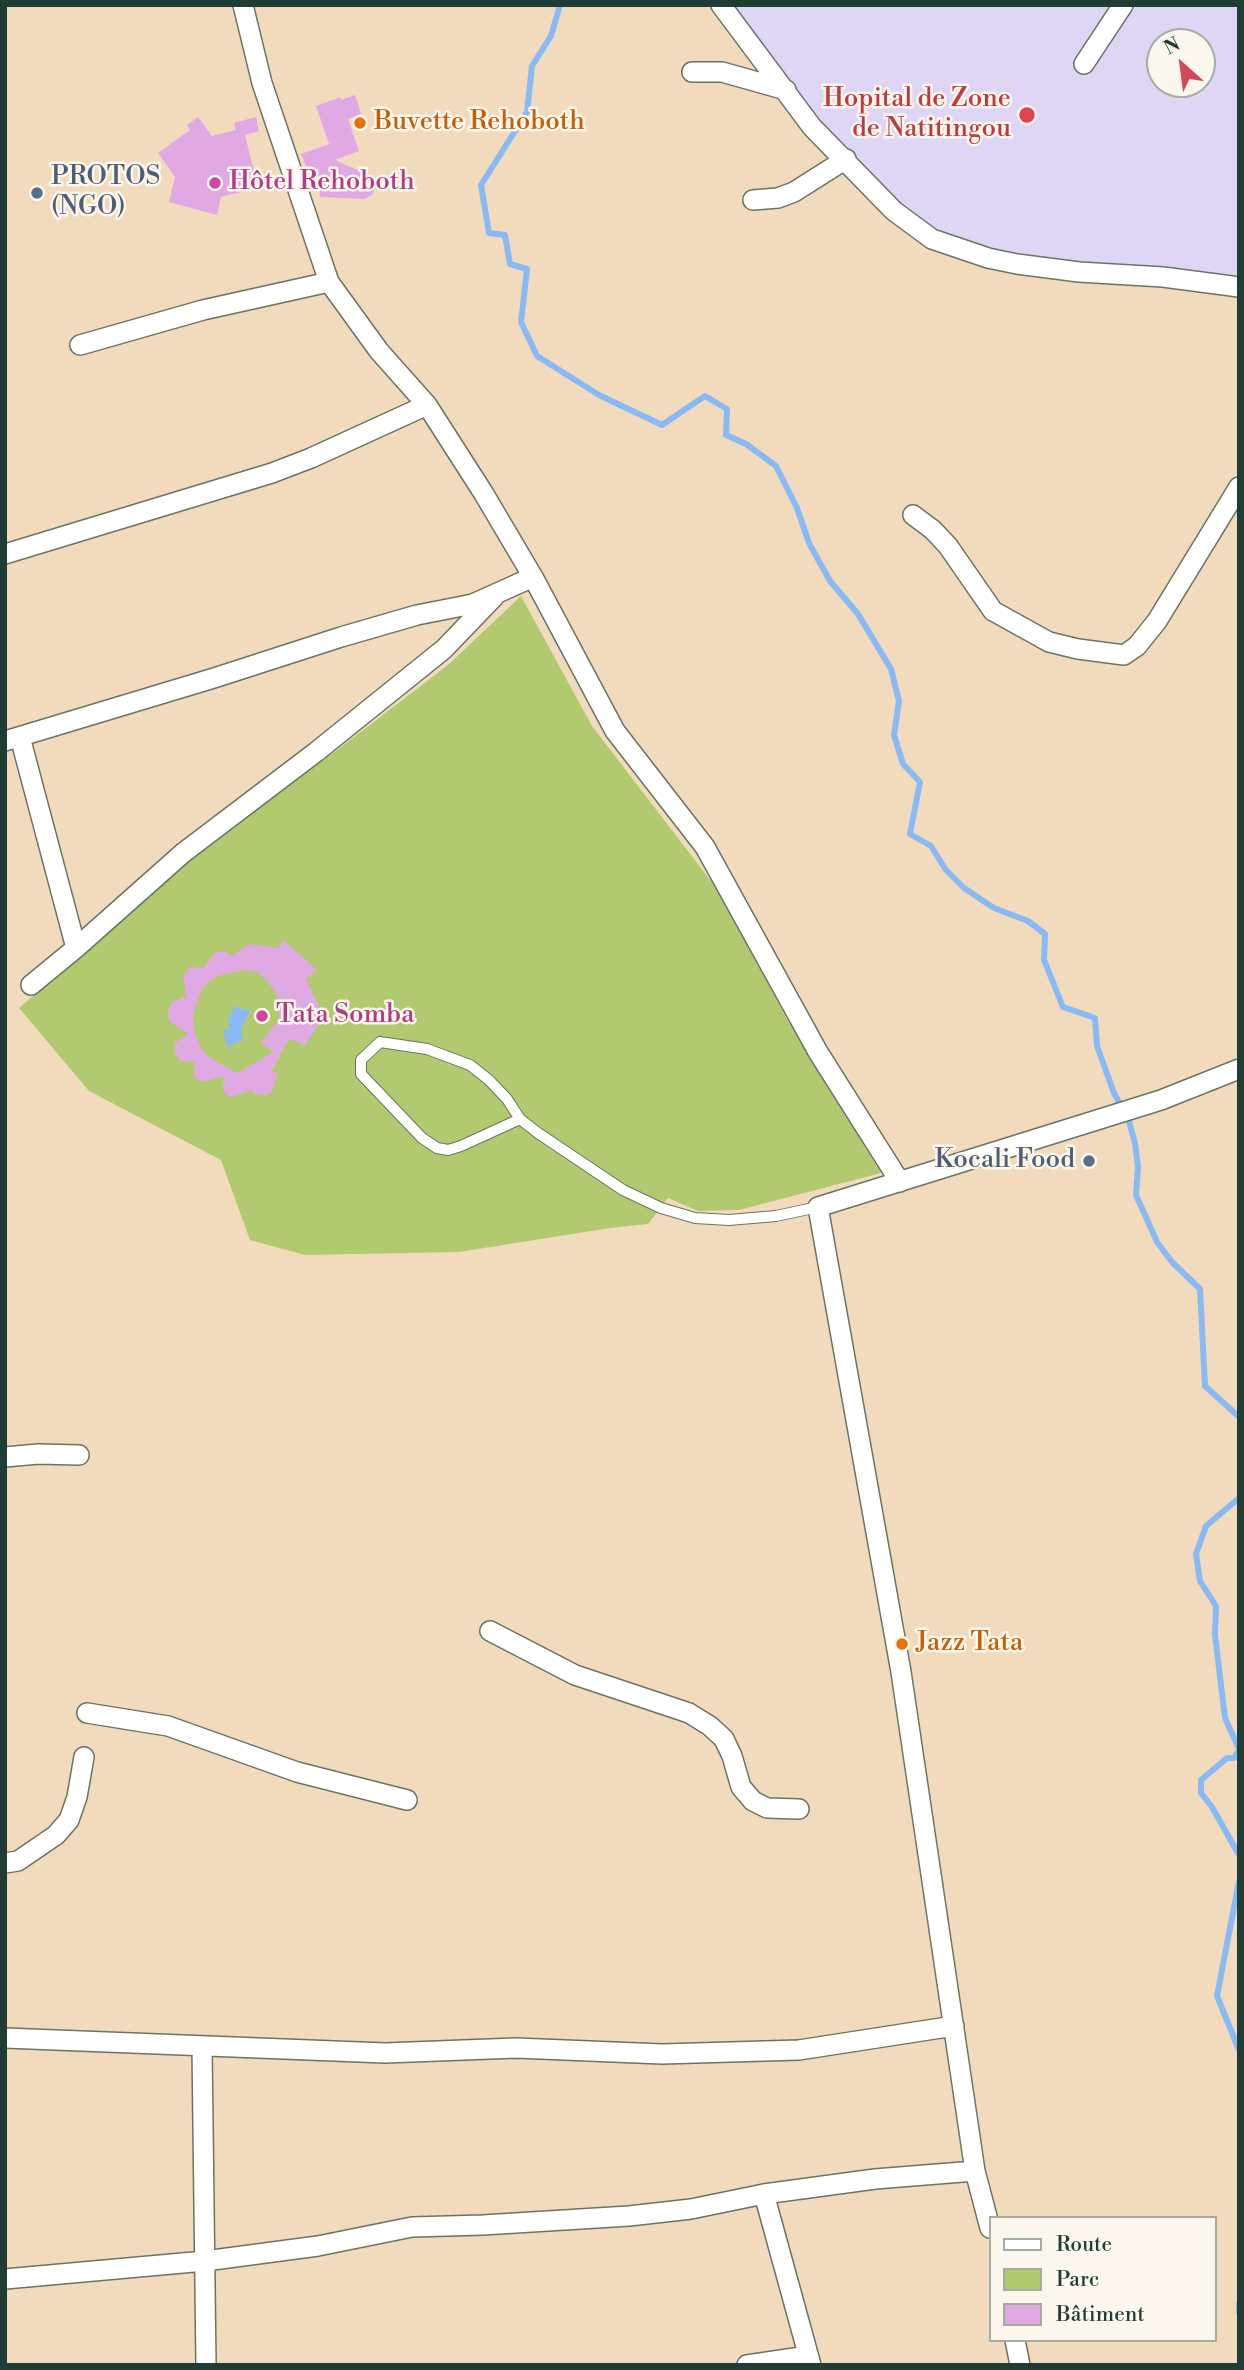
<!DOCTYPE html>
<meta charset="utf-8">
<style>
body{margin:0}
#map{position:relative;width:1244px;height:2370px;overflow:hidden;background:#f2dbbc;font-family:"Libre Bodoni",serif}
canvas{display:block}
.frame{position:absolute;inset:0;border:7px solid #1f3d34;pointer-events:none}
.legend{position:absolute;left:989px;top:2216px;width:228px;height:126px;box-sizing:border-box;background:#fbf7ec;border:2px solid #a3ada2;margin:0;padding:9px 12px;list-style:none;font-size:21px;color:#1f3d34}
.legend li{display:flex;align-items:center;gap:14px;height:35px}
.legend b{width:35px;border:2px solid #a3ada2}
.north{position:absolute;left:1146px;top:28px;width:70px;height:70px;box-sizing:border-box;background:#fbf7ec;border:2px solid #a3ada2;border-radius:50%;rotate:332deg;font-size:19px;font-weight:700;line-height:28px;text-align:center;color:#1f3d34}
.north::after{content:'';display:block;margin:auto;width:24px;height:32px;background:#d1495b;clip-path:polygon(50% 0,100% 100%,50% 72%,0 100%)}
</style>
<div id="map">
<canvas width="1244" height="2370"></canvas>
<div class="frame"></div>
<ul class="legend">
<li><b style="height:9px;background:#fff"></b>Route</li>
<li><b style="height:19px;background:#b1ca6f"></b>Parc</li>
<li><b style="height:19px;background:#e1a9e3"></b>Bâtiment</li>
</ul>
<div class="north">N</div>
</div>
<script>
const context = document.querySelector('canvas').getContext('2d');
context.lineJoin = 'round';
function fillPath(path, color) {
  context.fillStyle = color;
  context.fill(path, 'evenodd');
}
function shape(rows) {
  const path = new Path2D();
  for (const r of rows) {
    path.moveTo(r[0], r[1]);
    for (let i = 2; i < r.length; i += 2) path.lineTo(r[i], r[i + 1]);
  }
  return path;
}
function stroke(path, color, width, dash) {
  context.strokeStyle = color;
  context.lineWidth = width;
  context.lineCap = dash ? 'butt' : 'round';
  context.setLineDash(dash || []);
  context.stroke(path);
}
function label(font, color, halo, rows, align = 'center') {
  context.font = font + ' "Libre Bodoni",serif';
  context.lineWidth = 5;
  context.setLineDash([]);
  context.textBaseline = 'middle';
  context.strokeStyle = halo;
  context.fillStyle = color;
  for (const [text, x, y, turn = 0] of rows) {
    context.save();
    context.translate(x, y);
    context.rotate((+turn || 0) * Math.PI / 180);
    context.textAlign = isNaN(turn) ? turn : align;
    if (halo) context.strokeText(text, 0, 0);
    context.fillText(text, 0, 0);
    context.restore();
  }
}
fillPath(shape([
 [728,5,1239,5,1239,283,1019,261,902,221],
 [1160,42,1202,42,1202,84,1160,84]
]), '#dfd5f5');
fillPath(shape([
 [521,596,592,726,714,885,788,1021,881,1173,739,1210,698,1211,668,1198,648,1224,610,1228,459,1252,305,1255,250,1240,221,1160,89,1091,19,1008,200,851,345,744,448,665]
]), '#b1ca6f');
fillPath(shape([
 [235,1006,250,1011,241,1029,243,1040,227,1047,223,1030,230,1029,228,1020]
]), '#89baf5');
stroke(shape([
 [560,5,551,36,532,66,527,112,481,185,489,233,505,235,510,264,527,269,521,322,537,356,599,395,662,425,705,396,727,409,726,435,746,444,776,466,797,508,809,543,830,581,858,614,891,669,899,701,894,735,903,764,920,782,910,834,931,846,946,870,964,888,994,908,1028,921,1045,934,1044,960,1063,1007,1095,1018,1097,1046,1114,1093,1128,1118,1135,1143,1138,1167,1136,1195,1157,1242,1172,1262,1200,1289,1205,1386,1239,1417],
 [1239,1498,1206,1526,1196,1554,1200,1581,1216,1606,1215,1635,1225,1718,1239,1749],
 [1239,1750,1234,1758,1227,1758,1201,1780,1201,1793,1212,1807,1239,1855],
 [1239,1881,1217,1996,1239,2050],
 [1239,2304,1239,2312]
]), '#89baf5', 6);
fillPath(shape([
 [355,95,361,114,348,119,359,151,335,160,371,176,375,185,373,194,365,199,320,197,318,168,308,171,301,154,329,144,316,106,341,97,341,100],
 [198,117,212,136,236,130,234,123,256,117,259,131,245,135,256,179,251,180,254,189,221,197,217,215,169,202,175,177,158,153,190,130,187,125],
 [283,940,317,970,306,979,319,1006,321,1021,305,1045,289,1039,271,1072,278,1073,272,1092,265,1095,255,1094,253,1090,230,1097,223,1091,224,1076,201,1082,194,1076,195,1061,180,1061,175,1053,175,1043,188,1034,169,1021,168,1011,172,1002,187,997,186,994,183,995,186,992,183,976,190,967,203,968,215,953,224,951,233,956,248,944,279,948],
 [244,970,256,972,268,981,279,999,279,1019,261,1043,274,1052,237,1073,210,1058,202,1050,194,1031,193,1015,201,990,211,980,221,975]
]), '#e1a9e3');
const service = shape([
 [520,1119,461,1146,448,1150,437,1148,422,1138,361,1074,361,1060,380,1042,427,1049,470,1065,489,1080,507,1099,520,1119,538,1133,623,1190,661,1208,695,1218,729,1220,776,1216,818,1207]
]);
const minor = shape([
 [243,5,262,83,329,282,379,351,427,405,484,494,533,577,615,731,705,847,818,1052,900,1182],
 [721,5,812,127,894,211,932,239,988,258,1017,264,1079,272,1163,277,1239,287],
 [1084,64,1123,5],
 [692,72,722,72,786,90],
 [753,200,778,198,794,192,846,159],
 [80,345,203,310,329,282],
 [913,515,933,530,948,546,993,611,1049,642,1078,649,1124,655,1137,646,1157,621,1239,487],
 [5,554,272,473,311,458,427,405],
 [20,737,76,948],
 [5,741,214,678,341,637,417,615,473,604,533,577],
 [31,985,76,948,183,853,316,752,444,649,494,597],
 [5,1457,38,1454,79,1455],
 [490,1631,575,1675,689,1713,710,1726,724,1739,732,1756,741,1787,753,1801,767,1808,799,1809],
 [87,1713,168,1726,297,1772,407,1800],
 [5,1863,18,1861,56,1835,69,1820,77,1797,84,1757],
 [5,2038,385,2053,516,2048,662,2054,799,2050,954,2026],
 [202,2046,206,2365],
 [764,2194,811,2365],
 [990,2228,975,2171,901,1672,818,1207,1161,1100,1239,1069],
 [5,2279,205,2261,318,2246,412,2227,483,2225,629,2216,691,2209,764,2194,875,2179,975,2171],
 [1015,2340,1020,2365],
 [747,2365,808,2356]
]);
stroke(service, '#697464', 12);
stroke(minor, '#697464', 22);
stroke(service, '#fff', 10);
stroke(minor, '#fff', 19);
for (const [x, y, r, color] of [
 [1027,115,9,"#e0444e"],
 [360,123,7,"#e8710a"],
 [215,183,7,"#d1479c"],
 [37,193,7,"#5c6f8a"],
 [262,1016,7,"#d1479c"],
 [1089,1161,7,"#5c6f8a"],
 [902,1644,7,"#e8710a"]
]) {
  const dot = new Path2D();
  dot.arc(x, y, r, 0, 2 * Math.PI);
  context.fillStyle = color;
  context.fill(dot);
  stroke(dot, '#fbf7ec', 2.5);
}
label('26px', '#be3a42', '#fbf7ec', [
 ["Hopital de Zone",1011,100],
 ["de Natitingou",1011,130]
], 'right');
label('26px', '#c56008', '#fbf7ec', [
 ["Buvette Rehoboth",374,123],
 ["Jazz Tata",916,1644]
], 'left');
label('26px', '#4e5e75', '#fbf7ec', [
 ["PROTOS",51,178],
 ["(NGO)",51,208],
 ["Kocali Food",1075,1161,"right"]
], 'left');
label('26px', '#b23c85', '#fbf7ec', [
 ["Hôtel Rehoboth",229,183],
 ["Tata Somba",276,1016]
], 'left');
</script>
